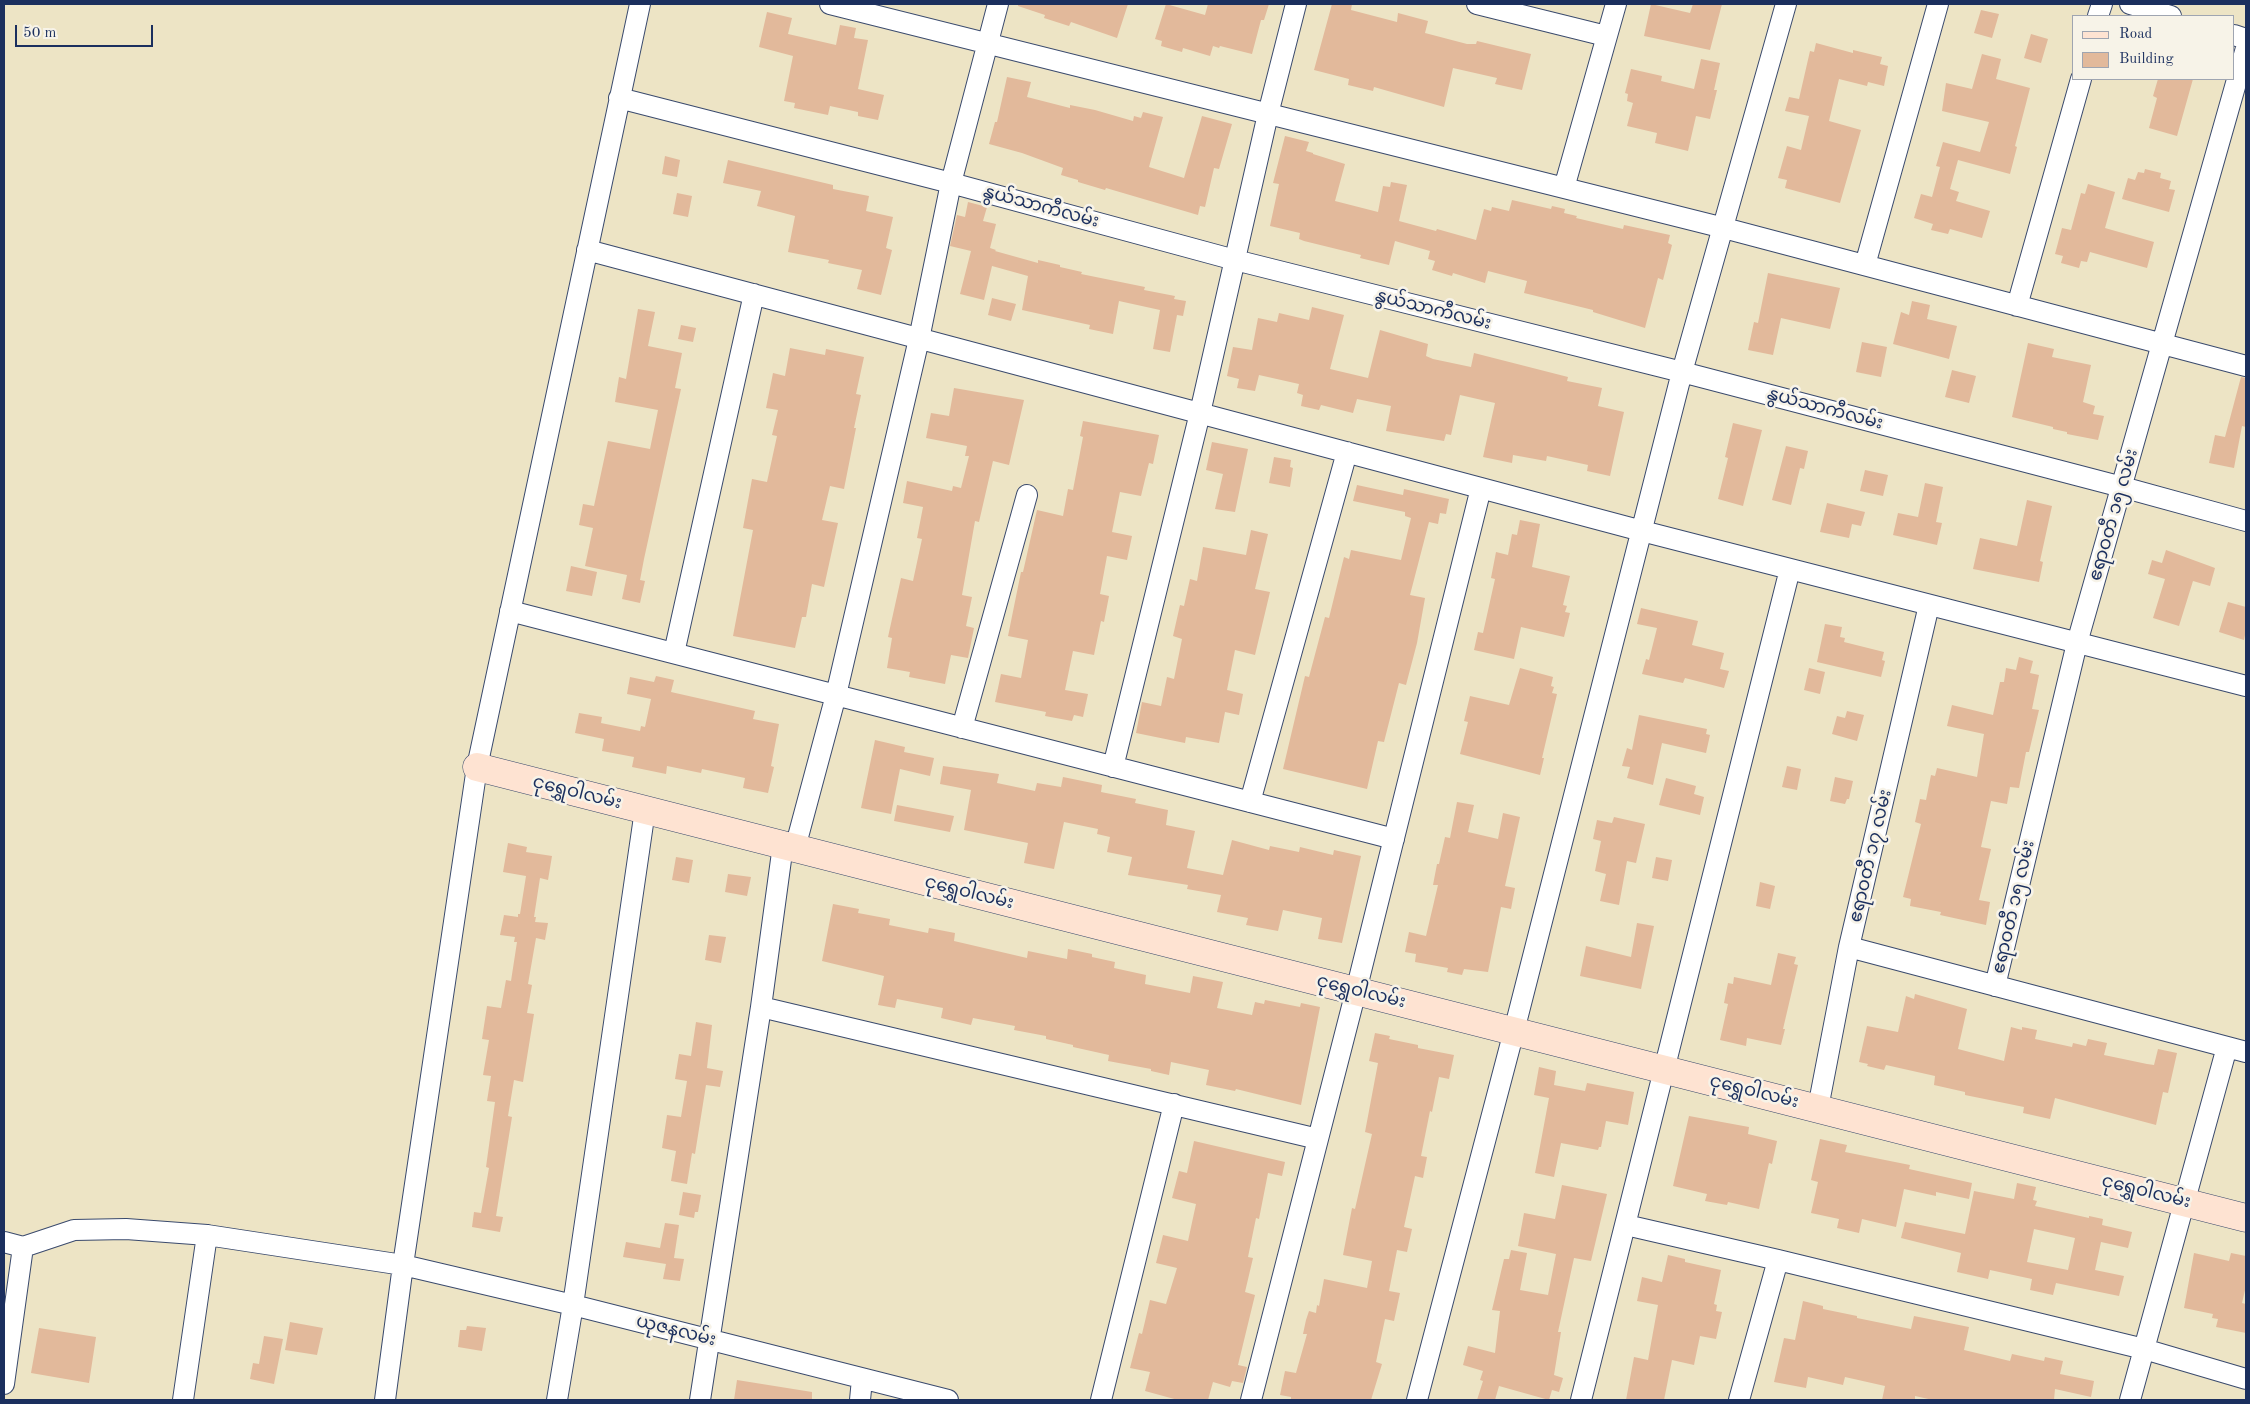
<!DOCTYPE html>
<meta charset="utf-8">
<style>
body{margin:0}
#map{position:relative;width:2250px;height:1404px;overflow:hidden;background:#ede4c5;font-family:"Old Standard TT",serif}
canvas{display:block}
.frame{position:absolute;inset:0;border:5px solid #1b2f5e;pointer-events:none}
.legend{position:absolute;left:2072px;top:15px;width:162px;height:65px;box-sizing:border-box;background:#f7f3e8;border:1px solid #9fa5b1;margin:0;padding:6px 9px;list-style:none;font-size:15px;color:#1b2f5e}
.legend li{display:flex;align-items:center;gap:10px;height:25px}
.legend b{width:25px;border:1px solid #9fa5b1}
.scale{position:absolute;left:15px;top:25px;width:138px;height:22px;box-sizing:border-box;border:2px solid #1b2f5e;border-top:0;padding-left:6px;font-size:15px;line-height:18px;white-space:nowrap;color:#1b2f5e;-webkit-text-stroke:4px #f7f3e8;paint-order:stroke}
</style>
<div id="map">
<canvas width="2250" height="1404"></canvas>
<div class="frame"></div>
<ul class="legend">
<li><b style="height:6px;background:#fee3d2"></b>Road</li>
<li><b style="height:14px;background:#e2b99b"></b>Building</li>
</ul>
<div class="scale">50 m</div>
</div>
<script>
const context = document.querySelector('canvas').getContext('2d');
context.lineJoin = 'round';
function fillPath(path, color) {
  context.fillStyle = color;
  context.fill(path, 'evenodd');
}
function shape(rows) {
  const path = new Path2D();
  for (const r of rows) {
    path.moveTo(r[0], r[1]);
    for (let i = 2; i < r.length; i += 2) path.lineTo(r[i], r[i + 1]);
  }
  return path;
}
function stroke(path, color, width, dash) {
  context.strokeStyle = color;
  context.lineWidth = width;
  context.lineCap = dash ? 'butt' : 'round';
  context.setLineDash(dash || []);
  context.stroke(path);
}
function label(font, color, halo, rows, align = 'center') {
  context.font = font + ' "Old Standard TT","Noto Sans Myanmar",serif';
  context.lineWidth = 5;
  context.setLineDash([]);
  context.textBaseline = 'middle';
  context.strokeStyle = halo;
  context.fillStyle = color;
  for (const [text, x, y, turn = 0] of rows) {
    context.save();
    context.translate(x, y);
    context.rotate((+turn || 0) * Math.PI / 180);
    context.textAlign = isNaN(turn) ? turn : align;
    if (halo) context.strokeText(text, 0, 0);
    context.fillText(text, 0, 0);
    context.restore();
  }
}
fillPath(shape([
 [1018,4,1128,4,1117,38,1071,22,1069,26,1044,18,1045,15,1018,6],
 [1166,4,1205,15,1208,4,1269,4,1264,20,1261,20,1252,54,1220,46,1219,48,1213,46,1210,56,1183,48,1182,52,1161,46,1162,41,1155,39],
 [1332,4,1352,4,1351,10,1397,22,1398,13,1428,21,1425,33,1467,44,1476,44,1477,41,1531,54,1522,90,1495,84,1497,78,1453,68,1444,107,1374,87,1373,91,1348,85,1349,79,1314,70],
 [1651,4,1690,13,1693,4,1722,4,1710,50,1644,36],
 [1981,10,1999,14,1992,38,1974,33],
 [767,12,792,18,788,34,836,45,840,25,856,28,854,38,868,40,858,89,884,95,878,120,858,116,858,112,830,106,828,115,794,108,795,103,784,101,793,56,759,47],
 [2031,34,2048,39,2041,63,2024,58],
 [1816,43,1853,53,1853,50,1882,57,1880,64,1888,66,1884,86,1868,82,1867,86,1839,79,1829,121,1861,130,1840,203,1785,188,1787,180,1778,178,1787,146,1801,150,1809,116,1785,111,1789,97,1799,99,1810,51,1814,52],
 [1982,54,2001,59,1996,79,2030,88,2015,146,2017,147,2010,174,1958,160,1950,189,1959,192,1956,201,1990,211,1982,238,1950,229,1948,234,1931,230,1933,224,1914,218,1921,194,1932,197,1940,167,1936,166,1943,142,1980,152,1989,122,1942,111,1946,83,1972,89],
 [1701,59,1720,63,1714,90,1717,90,1710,119,1696,116,1688,151,1655,143,1657,133,1627,126,1633,103,1627,101,1628,94,1625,93,1631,69,1662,76,1661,81,1694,89],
 [1007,77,1031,82,1027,97,1070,108,1070,105,1095,110,1133,121,1134,116,1141,118,1143,112,1163,117,1149,167,1184,178,1202,116,1232,124,1219,169,1214,168,1205,207,1200,206,1198,215,1106,188,1105,190,1078,182,1078,180,1061,175,1063,168,1022,153,989,144,995,122,997,122],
 [2158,79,2193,79,2177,136,2149,128,2157,98,2153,96],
 [1285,136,1309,142,1306,151,1313,153,1313,154,1345,164,1335,201,1378,212,1383,186,1390,187,1391,182,1407,185,1399,221,1436,231,1437,229,1476,240,1484,209,1491,211,1492,207,1509,211,1512,200,1551,209,1552,206,1565,209,1564,213,1577,216,1576,218,1623,229,1624,225,1670,235,1668,243,1672,245,1663,280,1658,278,1645,328,1593,312,1593,310,1524,293,1527,281,1488,271,1485,283,1453,273,1452,276,1432,270,1435,261,1428,259,1430,251,1395,241,1389,265,1360,258,1361,255,1304,241,1299,239,1300,233,1270,226,1279,184,1273,183],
 [665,156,680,160,677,177,662,174],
 [728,160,833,185,833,189,869,196,866,211,893,217,886,248,892,250,881,295,857,289,862,270,828,263,829,260,788,252,795,216,757,206,761,191,723,183],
 [2145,169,2161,173,2160,178,2171,181,2169,189,2175,190,2169,212,2122,199,2128,178,2135,180,2138,172,2144,173],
 [2088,184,2115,192,2105,228,2154,242,2147,268,2090,252,2087,262,2081,261,2079,268,2061,263,2063,256,2055,254,2062,228,2071,230,2081,193,2085,194],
 [677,193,692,196,688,217,673,214],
 [968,202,987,207,983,221,996,224,990,248,996,250,995,251,1038,263,1038,260,1060,265,1060,267,1082,272,1081,274,1145,287,1144,290,1175,296,1174,299,1186,301,1183,316,1177,315,1170,352,1153,349,1160,310,1119,301,1113,334,1089,329,1090,325,1022,310,1028,276,992,266,984,300,960,294,971,251,950,246,957,215,965,217],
 [1768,273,1840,288,1830,329,1781,318,1773,355,1748,350,1754,322,1758,323],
 [992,298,1016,304,1011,321,988,315],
 [1912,301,1930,305,1927,319,1957,326,1949,359,1893,344,1901,312,1909,315],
 [1312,307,1344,315,1330,369,1368,378,1380,330,1428,344,1426,356,1433,359,1471,367,1474,353,1568,377,1567,381,1602,388,1598,406,1624,412,1610,476,1587,471,1588,465,1547,456,1546,461,1513,455,1512,463,1483,457,1495,403,1460,395,1451,435,1446,434,1444,441,1386,431,1391,406,1357,399,1353,413,1321,405,1319,410,1301,406,1303,395,1297,393,1299,384,1259,375,1255,391,1237,388,1239,379,1227,376,1233,347,1252,350,1258,318,1277,322,1279,313,1309,320],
 [638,309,655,312,648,346,682,353,675,388,681,389,644,559,640,580,645,581,640,603,622,599,627,575,585,566,593,528,579,525,583,504,594,506,608,441,650,449,658,410,615,402,619,377,626,379],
 [681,325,696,328,693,342,678,339],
 [1862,342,1887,347,1881,377,1856,372],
 [2028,343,2054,349,2052,357,2091,365,2083,402,2095,406,2093,414,2104,416,2098,440,2067,434,2067,432,2053,429,2053,427,2012,417],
 [790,348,825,355,826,349,864,357,856,394,861,395,854,428,856,428,844,489,830,486,822,520,838,523,824,587,812,584,806,617,802,617,795,648,733,636,753,530,743,528,752,479,767,482,777,436,772,435,778,410,766,408,773,373,785,376],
 [1952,370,1976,376,1969,403,1945,397],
 [2241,377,2246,378,2246,427,2242,426,2234,468,2209,463,2215,435,2225,437],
 [954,388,1024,400,1009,465,993,461,979,522,975,521,962,595,972,597,966,626,974,628,968,658,951,655,945,684,909,677,910,672,887,668,892,638,888,637,901,578,913,581,922,539,917,538,923,507,903,503,907,481,952,491,953,486,961,488,969,456,965,456,967,446,926,438,931,413,949,416],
 [1083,421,1159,435,1153,464,1149,463,1141,496,1120,492,1112,532,1132,536,1127,560,1107,556,1100,594,1109,596,1104,622,1101,621,1094,655,1073,651,1065,690,1088,694,1083,717,1074,715,1072,721,1045,716,1046,712,995,702,1001,674,1021,678,1028,640,1008,636,1021,572,1023,572,1037,510,1063,516,1068,489,1073,490,1083,437,1080,436],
 [1733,423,1762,430,1743,506,1718,499,1728,458,1725,457],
 [1212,442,1248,449,1235,512,1215,509,1223,474,1206,470],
 [1786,446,1808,451,1804,469,1800,468,1791,505,1772,500],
 [1274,457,1291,460,1290,467,1293,468,1290,487,1269,483],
 [1865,470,1888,475,1883,496,1860,491],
 [1925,483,1943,487,1936,522,1942,523,1937,545,1893,535,1898,513,1918,517],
 [1357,485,1403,495,1404,489,1449,499,1446,514,1440,513,1438,524,1429,522,1410,595,1425,598,1417,643,1406,685,1399,683,1384,742,1378,741,1367,789,1283,769,1305,676,1309,677,1325,617,1329,618,1344,557,1349,559,1351,550,1401,560,1411,518,1405,516,1405,512,1353,501],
 [2027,500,2052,506,2040,561,2043,562,2039,582,1973,569,1980,538,2017,546],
 [1827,503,1865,512,1861,526,1852,524,1849,538,1820,532],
 [1520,520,1540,524,1532,567,1570,576,1563,605,1567,606,1565,612,1570,613,1564,637,1521,627,1514,659,1474,650,1478,632,1483,633,1495,579,1491,578,1496,552,1508,555,1512,534,1517,535],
 [1251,530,1268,534,1255,589,1270,592,1255,655,1235,650,1227,690,1243,694,1239,715,1225,712,1219,743,1186,737,1185,743,1136,733,1142,702,1161,706,1167,677,1174,679,1182,639,1173,636,1180,605,1184,606,1190,579,1197,581,1203,547,1246,555],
 [2166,550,2215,568,2210,586,2193,581,2179,626,2153,618,2165,579,2148,574,2152,560,2162,563],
 [571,566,597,572,592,596,566,591],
 [2228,602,2246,607,2246,630,2244,640,2219,632],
 [1641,608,1698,621,1692,645,1724,653,1720,669,1729,671,1724,688,1685,678,1683,683,1642,674,1646,659,1649,660,1657,628,1637,624],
 [1825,624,1842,627,1840,637,1845,638,1844,642,1884,652,1882,660,1885,661,1881,677,1817,662],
 [2019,657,2033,661,2030,673,2039,675,2032,709,2039,710,2029,752,2026,752,2019,788,2010,787,2007,804,1991,801,1981,847,1991,849,1979,900,1990,902,1986,925,1940,915,1941,912,1910,906,1911,899,1903,897,1921,824,1915,822,1920,799,1926,800,1931,775,1935,776,1937,768,1977,777,1984,734,1947,726,1952,705,1993,715,2000,682,2004,682,2006,668,2016,670],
 [1520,668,1553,677,1551,686,1554,687,1552,693,1557,694,1542,758,1544,758,1540,775,1460,754,1468,722,1464,721,1470,696,1509,705],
 [1809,668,1825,672,1820,694,1804,690],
 [656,676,674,680,671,692,755,711,753,719,779,724,771,766,774,767,768,793,743,788,745,778,702,769,701,773,667,766,666,774,632,767,634,757,602,751,604,739,575,733,579,713,602,717,601,723,640,731,641,726,645,727,651,699,627,694,630,677,654,682],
 [1847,711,1864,715,1857,741,1832,734,1837,716,1845,718],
 [1639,715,1707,729,1706,734,1710,735,1706,753,1662,743,1653,785,1627,778,1630,767,1622,766,1627,748,1632,750],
 [875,740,905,747,904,752,934,758,930,776,900,769,891,814,861,808],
 [943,766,999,774,997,783,1035,791,1037,783,1061,787,1063,777,1102,785,1101,792,1136,799,1135,803,1168,810,1166,825,1195,831,1187,868,1223,875,1232,840,1269,850,1270,846,1299,852,1300,847,1333,855,1334,850,1361,856,1342,943,1318,939,1322,918,1283,910,1278,931,1246,925,1248,918,1217,912,1221,895,1187,889,1188,885,1128,875,1132,857,1107,852,1110,837,1097,834,1098,829,1064,822,1054,869,1024,863,1028,843,964,830,971,790,940,784],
 [1787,766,1801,769,1797,790,1782,787],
 [1835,777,1853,781,1849,799,1847,799,1845,804,1830,801],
 [1666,778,1696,786,1694,794,1704,797,1700,815,1659,805],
 [1457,802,1474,805,1468,832,1498,839,1503,813,1520,817,1505,886,1515,888,1511,909,1501,907,1488,972,1464,969,1462,975,1447,972,1448,968,1415,962,1416,954,1405,952,1409,932,1426,936,1438,885,1433,885,1437,864,1439,864,1445,837,1450,838],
 [897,805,954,816,950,832,894,821],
 [1614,817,1645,824,1636,863,1627,861,1619,905,1600,901,1606,874,1595,871,1601,841,1593,839,1597,820,1612,823],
 [508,843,527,847,526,852,552,856,548,880,540,878,534,917,536,917,535,922,548,923,545,940,536,938,528,984,532,985,527,1013,534,1014,523,1082,514,1080,508,1116,512,1117,496,1216,503,1217,500,1232,472,1227,474,1212,481,1213,489,1168,486,1167,495,1102,487,1101,491,1076,483,1075,489,1040,482,1039,487,1006,501,1008,506,980,511,981,517,942,514,942,515,937,500,935,504,915,518,917,518,914,520,914,526,876,503,872],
 [676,857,693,860,689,883,672,880],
 [1656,857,1672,860,1668,881,1652,878],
 [728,874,751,877,747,896,725,892],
 [1760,882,1775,886,1770,909,1756,906],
 [833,904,859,909,858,913,890,919,889,925,928,933,929,928,955,933,954,941,1027,958,1028,951,1067,959,1068,949,1092,954,1092,957,1115,962,1114,968,1146,975,1145,984,1190,993,1193,976,1223,982,1217,1008,1252,1015,1255,1002,1264,1004,1265,1000,1300,1007,1301,1003,1320,1007,1301,1105,1236,1089,1235,1091,1206,1085,1209,1070,1171,1062,1169,1075,1151,1071,1151,1069,1108,1061,1109,1055,1073,1047,1073,1045,1046,1039,1046,1036,1014,1030,1015,1026,973,1018,971,1025,941,1018,943,1008,897,999,895,1008,878,1005,884,976,822,961],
 [1637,923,1654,926,1641,989,1580,976,1586,946,1631,957],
 [709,935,726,937,721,963,705,960],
 [1778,953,1796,957,1794,964,1798,965,1783,1029,1785,1029,1781,1045,1747,1038,1746,1046,1720,1040,1728,1004,1724,1003,1728,983,1733,984,1734,977,1771,985],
 [1915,994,1967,1009,1958,1049,2004,1061,2011,1027,2022,1030,2022,1027,2037,1030,2035,1039,2072,1047,2073,1043,2086,1046,2088,1039,2107,1043,2104,1055,2147,1064,2154,1065,2158,1049,2177,1053,2168,1093,2163,1092,2156,1125,2055,1098,2050,1119,2023,1113,2024,1107,1965,1095,1965,1092,1934,1085,1935,1076,1886,1065,1884,1070,1867,1066,1868,1064,1859,1062,1867,1026,1898,1032,1906,996,1914,999],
 [696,1022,712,1025,707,1068,723,1071,720,1087,706,1085,695,1154,692,1153,687,1184,671,1181,676,1151,662,1148,667,1115,681,1117,687,1081,675,1079,679,1054,691,1056],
 [1375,1033,1390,1036,1389,1039,1418,1045,1418,1048,1454,1055,1449,1079,1439,1077,1432,1112,1430,1111,1421,1156,1427,1157,1423,1178,1415,1176,1404,1227,1412,1229,1407,1252,1397,1250,1389,1291,1400,1293,1394,1321,1385,1319,1376,1362,1382,1364,1371,1400,1291,1400,1291,1397,1280,1395,1285,1371,1296,1373,1307,1334,1303,1334,1306,1320,1309,1311,1316,1313,1317,1305,1319,1306,1324,1279,1367,1288,1372,1261,1343,1255,1352,1208,1355,1209,1372,1134,1365,1132,1378,1063,1369,1061],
 [1539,1067,1556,1071,1554,1085,1585,1091,1587,1083,1634,1092,1628,1125,1606,1121,1601,1147,1599,1147,1598,1150,1561,1143,1554,1177,1535,1173,1549,1098,1534,1095],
 [1689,1116,1749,1127,1748,1134,1777,1141,1772,1164,1769,1163,1759,1209,1728,1202,1727,1205,1705,1201,1707,1194,1673,1186],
 [1820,1139,1847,1145,1845,1152,1910,1165,1909,1169,1972,1183,1969,1199,1936,1192,1936,1196,1904,1189,1896,1227,1862,1219,1859,1233,1837,1228,1839,1219,1811,1213,1818,1182,1811,1180],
 [1194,1141,1285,1162,1282,1176,1268,1173,1259,1219,1256,1218,1248,1257,1253,1258,1245,1292,1255,1295,1238,1365,1247,1367,1243,1383,1232,1381,1230,1387,1213,1382,1208,1400,1178,1400,1145,1391,1150,1372,1130,1368,1139,1333,1142,1334,1150,1300,1166,1304,1177,1268,1156,1263,1163,1235,1188,1241,1196,1204,1172,1198,1179,1171,1187,1173],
 [2017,1183,2036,1187,2033,1200,2037,1201,2035,1206,2089,1218,2089,1216,2103,1219,2102,1225,2132,1232,2128,1248,2101,1242,2095,1270,2124,1276,2119,1296,2056,1283,2053,1295,2030,1290,2032,1279,1990,1270,1988,1279,1957,1272,1961,1253,1901,1238,1905,1222,1965,1234,1974,1191,2014,1199],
 [2034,1229,2075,1238,2068,1270,2027,1262],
 [1562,1185,1607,1194,1591,1261,1574,1258,1558,1332,1561,1332,1554,1375,1563,1378,1559,1392,1552,1390,1549,1400,1499,1386,1495,1400,1477,1400,1483,1381,1480,1380,1483,1371,1463,1365,1468,1346,1495,1353,1500,1311,1492,1310,1504,1259,1509,1259,1511,1250,1527,1253,1520,1290,1548,1295,1556,1254,1518,1246,1524,1213,1555,1219],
 [683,1192,701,1195,698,1212,695,1212,694,1218,679,1215],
 [665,1223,679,1225,674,1258,684,1259,680,1281,663,1279,666,1264,623,1257,626,1242,660,1248],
 [2194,1253,2229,1261,2231,1253,2246,1256,2246,1286,2242,1303,2246,1304,2246,1333,2216,1327,2218,1319,2212,1318,2213,1314,2184,1308],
 [1668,1255,1685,1259,1685,1262,1721,1270,1714,1304,1717,1305,1716,1311,1722,1312,1716,1339,1700,1336,1694,1365,1672,1360,1664,1400,1626,1400,1634,1357,1648,1360,1658,1305,1637,1301,1642,1277,1662,1282],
 [1803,1301,1823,1306,1823,1309,1857,1316,1857,1318,1901,1327,1911,1329,1914,1316,1969,1327,1964,1350,2010,1361,2012,1354,2044,1361,2045,1357,2063,1361,2060,1374,2094,1381,2091,1397,2055,1389,2054,1400,1933,1400,1915,1396,1915,1400,1882,1400,1885,1386,1845,1377,1843,1385,1808,1377,1806,1388,1774,1382,1784,1338,1795,1340],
 [290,1322,323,1328,317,1355,285,1350],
 [467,1326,486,1328,482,1351,458,1347,460,1330,466,1330],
 [39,1328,96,1337,89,1383,31,1373],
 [264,1336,283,1339,274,1384,250,1379,253,1363,259,1364],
 [737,1380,812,1392,812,1400,734,1400]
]), '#e2b99b');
const street = shape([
 [830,4,1724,228,2246,366],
 [1477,4,1606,36],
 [2130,4,2171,16],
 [2098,16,2102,4],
 [2234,35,2246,39],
 [619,98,951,183,1235,260,1682,372,2122,487,2246,521],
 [1564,188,1616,4],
 [587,250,1642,531,2246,686],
 [1865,265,1938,4],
 [2017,306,2081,79],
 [510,611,1394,839],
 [674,653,754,294],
 [962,728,1027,495],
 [1113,767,1200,413,1268,114,1296,4],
 [1250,802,1347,452],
 [795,848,836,695,919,339,951,183,998,4],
 [1849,947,2246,1052],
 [1995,986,2077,643,2246,48],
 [761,1007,1318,1139],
 [1818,1108,1849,947,1929,605],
 [1626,1225,1778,1260,2144,1349,2246,1379],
 [4,1242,23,1247,74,1230,126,1229,207,1235,403,1265,573,1305,948,1400],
 [4,1384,23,1247],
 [183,1400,207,1235],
 [385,1400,403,1265,477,767,640,4],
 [557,1400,573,1305,645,810],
 [700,1400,761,1007,783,845],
 [860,1400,862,1379],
 [1101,1400,1174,1104],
 [1251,1400,1356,991,1481,488],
 [1417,1400,1514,1031,1682,372,1786,4],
 [1581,1400,1790,569],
 [1739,1400,1778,1260],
 [2130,1400,2227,1047]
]);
const secondary = shape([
 [477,767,2246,1218]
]);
stroke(street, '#3a4a6d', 22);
stroke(secondary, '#3a4a6d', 29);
stroke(street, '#fff', 20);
stroke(secondary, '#fee3d2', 28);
label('18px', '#1b2f5e', '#f7f3e8', [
 ["နွယ်သာကီလမ်း",1041,207,15],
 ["နွယ်သာကီလမ်း",1433,310,14],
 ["နွယ်သာကီလမ်း",1825,409,15],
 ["ဧရာဝတီ ၁၅ လမ်း",2114,515,-74],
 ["ငုရွှေဝါလမ်း",577,793,14],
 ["ဧရာဝတီ ၁၇ လမ်း",1871,856,-77],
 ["ငုရွှေဝါလမ်း",969,893,14],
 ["ဧရာဝတီ ၁၅ လမ်း",2014,907,-77],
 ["ငုရွှေဝါလမ်း",1361,992,14],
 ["ငုရွှေဝါလမ်း",1754,1092,14],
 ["ငုရွှေဝါလမ်း",2146,1192,14],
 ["ယုဇနလမ်း",676,1331,14]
]);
</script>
